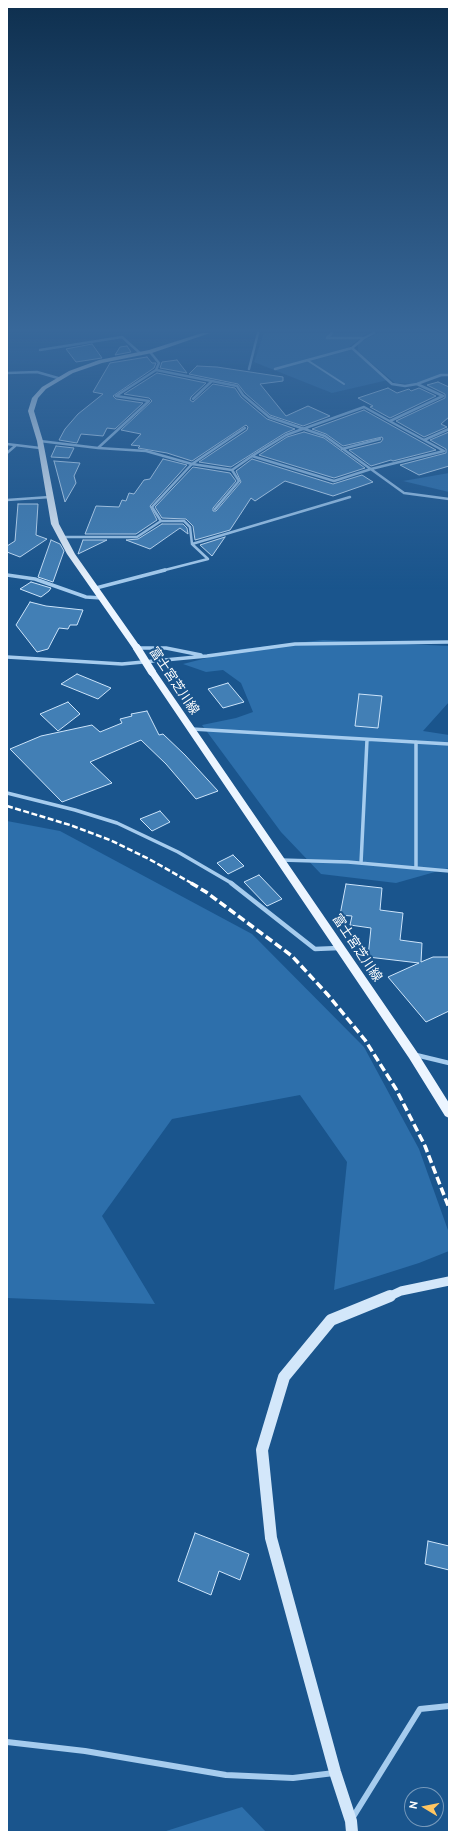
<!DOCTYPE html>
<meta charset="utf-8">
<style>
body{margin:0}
#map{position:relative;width:456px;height:1839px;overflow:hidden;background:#1a558d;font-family:Cabin,sans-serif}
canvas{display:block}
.frame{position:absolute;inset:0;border:8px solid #fff;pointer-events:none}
.north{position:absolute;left:404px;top:1787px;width:40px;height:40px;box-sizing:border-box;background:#1a558d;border:1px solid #7699bb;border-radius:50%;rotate:280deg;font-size:11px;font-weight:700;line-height:16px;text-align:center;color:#fff}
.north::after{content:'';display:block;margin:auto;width:14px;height:18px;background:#ffc662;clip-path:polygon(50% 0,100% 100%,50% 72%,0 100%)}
</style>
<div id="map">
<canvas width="456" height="1839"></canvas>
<div class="frame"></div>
<div class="north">N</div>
</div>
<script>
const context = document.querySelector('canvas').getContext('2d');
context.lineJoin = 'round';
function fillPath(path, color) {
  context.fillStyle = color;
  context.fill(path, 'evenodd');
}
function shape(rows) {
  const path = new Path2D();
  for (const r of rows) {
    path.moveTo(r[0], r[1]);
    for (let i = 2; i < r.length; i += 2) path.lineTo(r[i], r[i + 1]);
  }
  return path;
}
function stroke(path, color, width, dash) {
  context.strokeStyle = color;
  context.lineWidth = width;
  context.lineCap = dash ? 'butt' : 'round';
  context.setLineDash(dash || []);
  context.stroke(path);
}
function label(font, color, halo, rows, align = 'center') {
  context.font = font + ' Cabin,"Noto Sans JP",sans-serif';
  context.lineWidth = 4;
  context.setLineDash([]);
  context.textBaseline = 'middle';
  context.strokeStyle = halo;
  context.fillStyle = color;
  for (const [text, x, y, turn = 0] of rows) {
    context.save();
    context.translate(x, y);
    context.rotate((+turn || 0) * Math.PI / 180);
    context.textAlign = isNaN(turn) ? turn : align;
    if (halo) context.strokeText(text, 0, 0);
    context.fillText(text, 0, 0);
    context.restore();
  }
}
fillPath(shape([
 [264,333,367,333,349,347,388,380,332,393,254,362],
 [378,333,449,333,449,375,415,384,395,383,358,352,358,343],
 [449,473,449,492,403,481],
 [323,640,449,646,449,702,423,731,449,735,449,868,396,883,321,874,281,832,202,725,236,718,253,712,241,683,223,670,206,672,183,664,242,649],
 [7,821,60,831,252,934,364,1047,419,1149,449,1233,449,1251,419,1263,334,1290,347,1162,300,1095,172,1119,102,1216,155,1304,7,1298],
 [242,1807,266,1832,163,1832]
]), '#2d6fab');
const building = shape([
 [92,344,102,358,76,362,66,349,92,344],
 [127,346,131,352,115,355,120,347,127,346],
 [147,357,152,363,156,363,154,368,113,396,116,399,143,403,115,429,107,428,103,436,81,434,77,443,59,440,65,429,78,414,103,394,93,392,110,363,147,357],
 [177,360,187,373,160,368,162,362,177,360],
 [197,366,217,367,283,377,283,381,260,384,286,416,308,406,330,416,303,426,270,415,245,393,238,384,189,374,197,366],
 [157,373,206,383,191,397,190,400,193,402,213,384,235,388,241,397,267,419,295,429,285,433,231,467,199,462,247,430,248,427,246,425,192,461,167,453,138,448,140,446,131,445,141,434,121,430,152,401,149,398,124,394,157,373],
 [438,382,449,387,449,417,441,424,447,427,424,437,396,421,445,398,445,394,427,385,438,382],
 [388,388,397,393,409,389,411,391,419,388,436,396,390,418,370,407,373,406,358,398,388,388],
 [364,410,436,450,393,461,391,460,371,466,349,450,381,442,383,439,382,437,343,446,326,434,312,429,364,410],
 [304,432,324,438,365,468,334,478,259,455,287,437,304,432],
 [449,432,449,466,419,475,400,465,446,453,446,449,430,440,449,432],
 [56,446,74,448,69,458,51,457,56,446],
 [163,459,187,465,150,506,157,520,136,534,85,534,96,506,119,507,122,500,126,501,129,493,134,494,144,480,150,479,163,459],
 [252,459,333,484,362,475,373,482,333,496,285,481,255,501,251,498,230,530,195,540,193,526,186,519,162,518,155,507,193,467,230,473,236,481,213,508,213,511,216,511,241,482,236,471,252,459],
 [54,461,80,463,74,476,76,483,65,502,54,461],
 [18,504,38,504,36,535,47,539,20,557,7,552,7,546,15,541,18,504],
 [162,524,183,524,187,528,188,534,180,528,150,549,126,540,138,539,162,524],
 [225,537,212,556,200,545,225,537],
 [51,540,60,544,64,551,53,582,38,577,51,540],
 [83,540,107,540,78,554,83,540],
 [31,582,51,588,49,591,41,597,20,589,31,582],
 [30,602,46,606,83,610,77,625,70,625,68,629,59,628,48,649,37,652,16,625,30,602],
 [77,674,111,688,98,699,61,684,77,674],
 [228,683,244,702,223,708,208,689,228,683],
 [359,694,382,696,378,728,355,726,359,694],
 [68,702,80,714,58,731,40,714,68,702],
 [147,711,159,735,163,734,185,755,218,791,196,799,166,764,141,740,90,762,112,783,62,802,10,749,41,736,92,725,100,732,122,723,120,719,132,716,131,714,147,711],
 [160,811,170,822,152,831,140,819,160,811],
 [233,855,244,866,228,874,217,863,233,855],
 [259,875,282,899,267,906,244,882,259,875],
 [346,884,382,888,380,910,403,913,400,940,422,943,421,962,433,957,449,957,449,1011,426,1022,388,977,419,963,368,957,371,928,350,925,352,916,340,915,346,884],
 [195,1533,249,1554,240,1580,219,1571,211,1595,178,1581,195,1533],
 [428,1541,449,1546,449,1570,425,1564,428,1541]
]);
fillPath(building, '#427fb5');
stroke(building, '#cce4fa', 1);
stroke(shape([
 [307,360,344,384]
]), '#a6ccee', 2);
stroke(shape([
 [332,333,327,338,363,338],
 [352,348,392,384,405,386,417,384,441,375,449,375],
 [40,350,122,337,141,354],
 [150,352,159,363,156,370,237,386,243,395,269,417,325,436,404,493,449,499],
 [249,369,258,333],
 [275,369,352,348,364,338,374,333],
 [7,373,37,372,58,378],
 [193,399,212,381],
 [364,407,444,451,371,469,334,481,252,456,286,435,364,407],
 [390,421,443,396,417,384],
 [424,440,449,429],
 [40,441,98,448,146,451,192,464,232,470,252,456],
 [7,444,40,448],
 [98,448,149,401,116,396,156,370],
 [342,449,380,439],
 [7,453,15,446],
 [7,500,50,497],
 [215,509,239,481,232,470],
 [161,521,184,521,190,527,192,544],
 [62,537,137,537,161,521,152,507,192,464,245,428],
 [161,571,208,559,192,544,350,497]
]), '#a6ccee', 2.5);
stroke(shape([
 [7,575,35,579,86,597,102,598],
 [96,588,165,570],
 [137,648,166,648,201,655],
 [7,657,122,664,207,656,295,644,449,642],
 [192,729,449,744],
 [416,742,416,868],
 [7,793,75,810,117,823,178,852,233,884],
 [281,860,348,862,449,871],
 [361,863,367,740]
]), '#a6ccee', 3.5);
stroke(shape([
 [231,883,315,949,339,948],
 [416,1055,449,1063]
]), '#a6ccee', 4.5);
stroke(shape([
 [7,1742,85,1751,226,1775,293,1778,334,1773],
 [353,1817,420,1709,449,1706]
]), '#a6ccee', 6);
stroke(shape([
 [388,1297,401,1291,449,1281]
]), '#d3e7fa', 9);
stroke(shape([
 [352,1832,351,1821,335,1772,271,1538,262,1450,284,1377,331,1320,390,1296]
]), '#d3e7fa', 12);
fillPath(shape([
 [202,333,210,333,152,353,102,363,73,373,46,389,38,398,34,411,43,441,59,524,75,554,141,648,137,650,134,650,67,554,51,524,37,441,28,411,32,398,42,387,69,371,99,360,149,350,202,333],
 [149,670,155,670,417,1052,449,1103,449,1118,445,1116,409,1058,148,672,149,670]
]), '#ecf5ff');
stroke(shape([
 [7,806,70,825,110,840,149,859,193,884]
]), '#fff', 2.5, [6, 2.5]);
stroke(shape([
 [191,883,206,892,292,956,328,995,365,1040,396,1089,425,1146,449,1208]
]), '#fff', 3.5, [8, 3.5]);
stroke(shape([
 [137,648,152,672]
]), '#ecf5ff', 8);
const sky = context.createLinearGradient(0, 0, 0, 590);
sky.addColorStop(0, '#0e2f4e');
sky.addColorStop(0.56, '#38689a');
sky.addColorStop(1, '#38689a00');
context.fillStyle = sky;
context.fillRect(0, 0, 456, 590);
label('13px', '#fff', '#1a558d', [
 ["富士宮芝川線",174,681,56],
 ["富士宮芝川線",357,948,56]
]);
</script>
